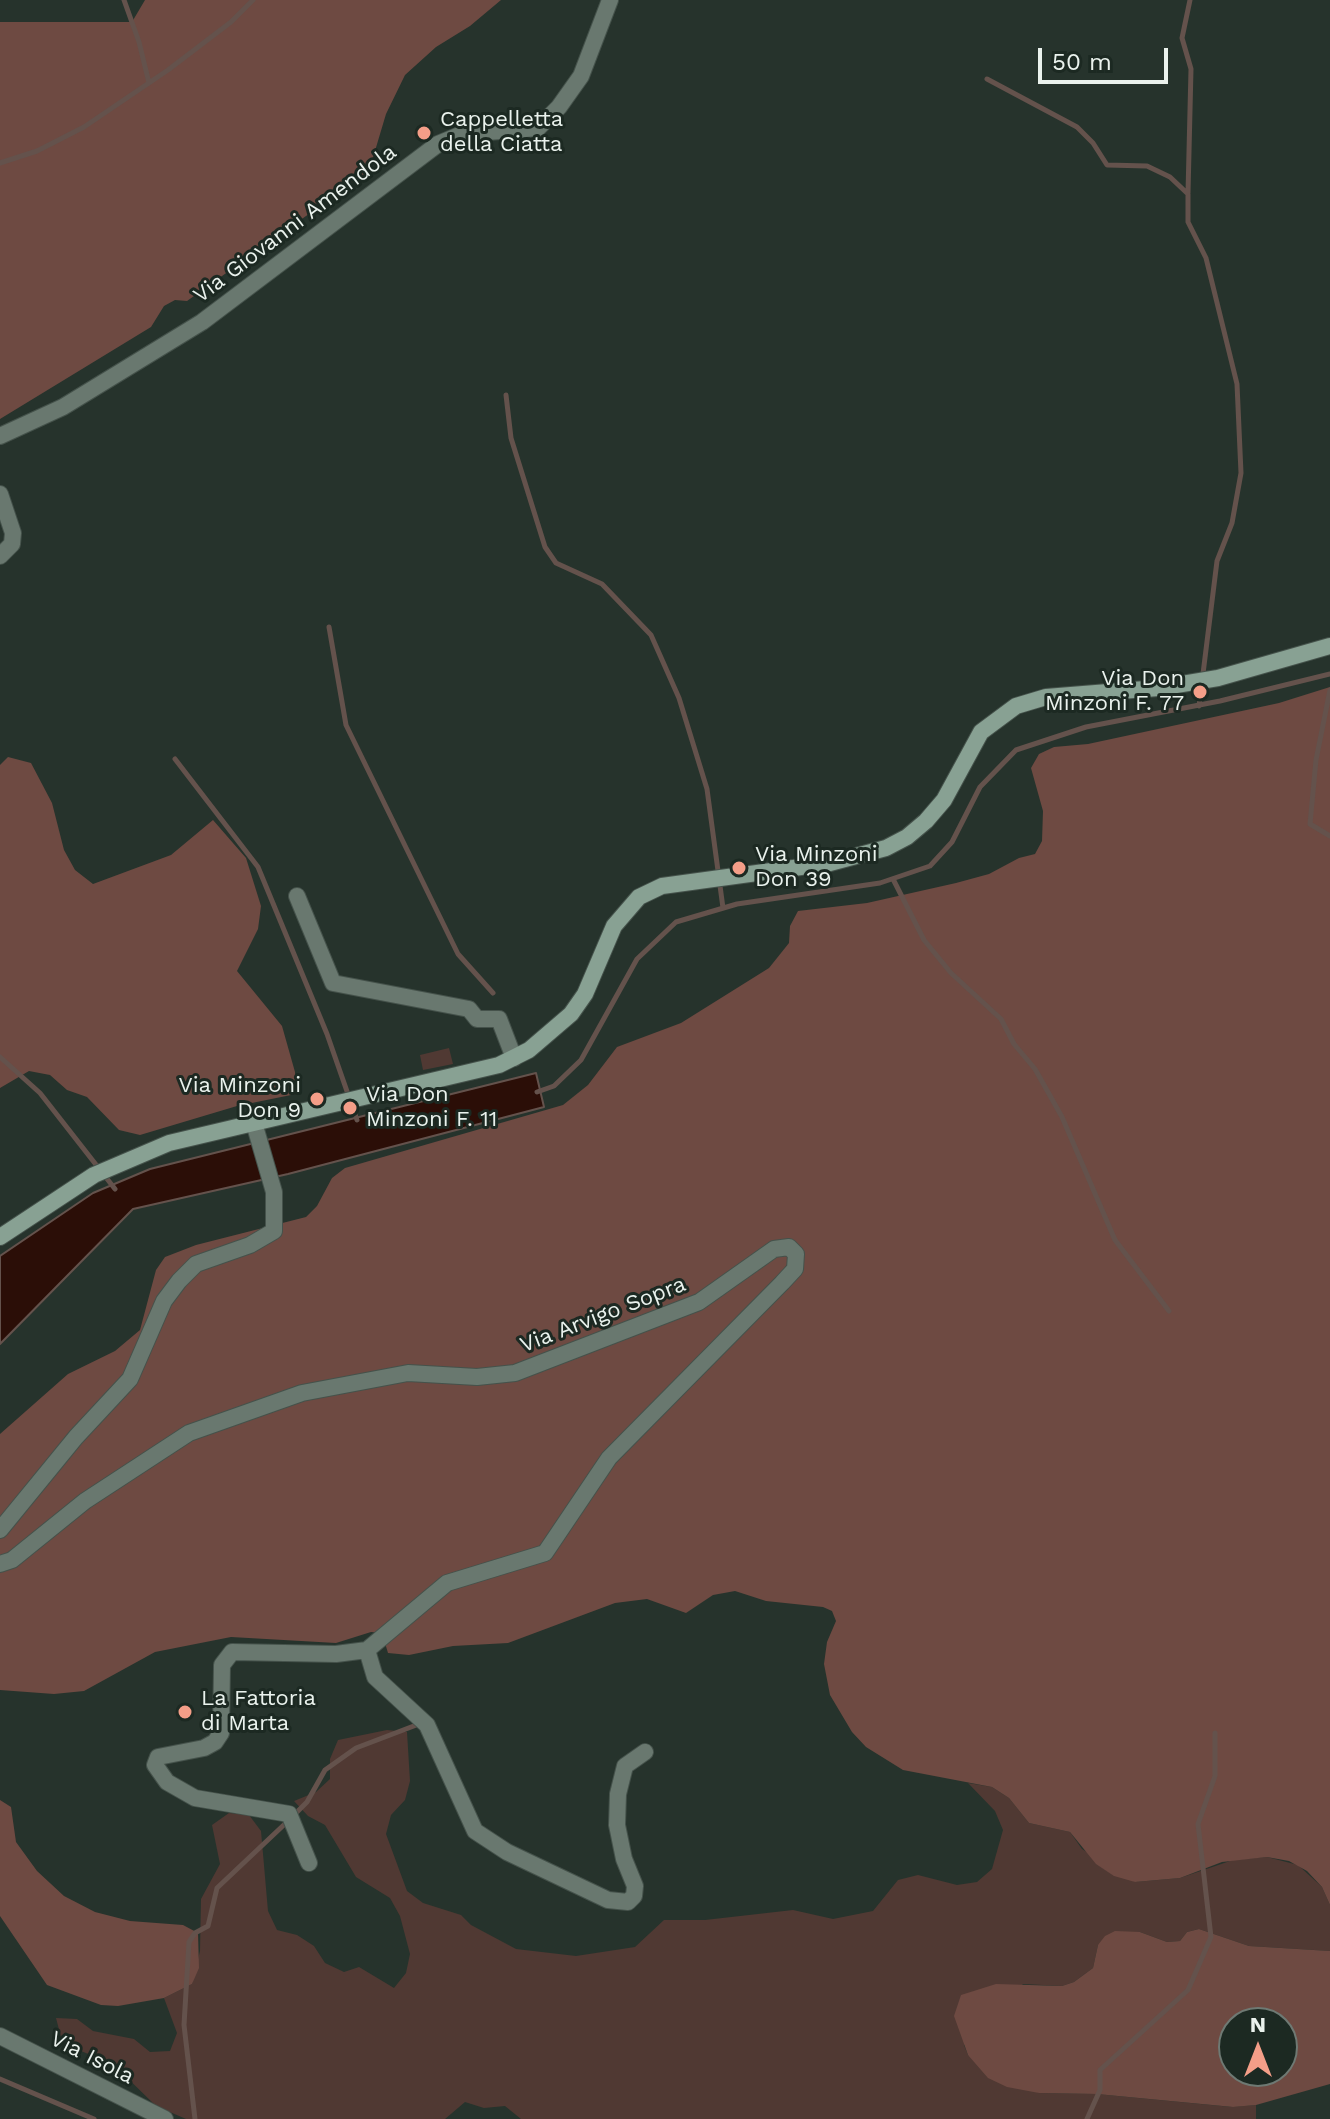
<!DOCTYPE html>
<style>
body{margin:0}
#map{position:relative;width:1330px;height:2119px;overflow:hidden;background:#26332c;font-family:"Work Sans",sans-serif}
canvas{display:block}
.north{position:absolute;left:1218px;top:2007px;width:80px;height:80px;box-sizing:border-box;background:#1c2922;border:2px solid #6e7973;border-radius:50%;rotate:0deg;font-size:22px;font-weight:700;line-height:32px;text-align:center;color:#eaf2ed}
.north::after{content:'';display:block;margin:auto;width:28px;height:36px;background:#f49e88;clip-path:polygon(50% 0,100% 100%,50% 72%,0 100%)}
.scale{position:absolute;left:1038px;top:48px;width:130px;height:36px;box-sizing:border-box;border:4px solid #eaf2ed;border-top:0;padding-left:10px;font-size:24px;line-height:28px;white-space:nowrap;color:#eaf2ed;-webkit-text-stroke:6px #1c2922;paint-order:stroke}
</style>
<div id="map">
<canvas width="1330" height="2119"></canvas>
<div class="north">N</div>
<div class="scale">50 m</div>
</div>
<script>
const context = document.querySelector('canvas').getContext('2d');
context.lineJoin = 'round';
function fillPath(path, color) {
  context.fillStyle = color;
  context.fill(path, 'evenodd');
}
function shape(rows) {
  const path = new Path2D();
  for (const r of rows) {
    path.moveTo(r[0], r[1]);
    for (let i = 2; i < r.length; i += 2) path.lineTo(r[i], r[i + 1]);
  }
  return path;
}
function stroke(path, color, width, dash) {
  context.strokeStyle = color;
  context.lineWidth = width;
  context.lineCap = dash ? 'butt' : 'round';
  context.setLineDash(dash || []);
  context.stroke(path);
}
function label(font, color, halo, rows, align = 'center') {
  context.font = font + ' "Work Sans",sans-serif';
  context.lineWidth = 6;
  context.setLineDash([]);
  context.textBaseline = 'middle';
  context.strokeStyle = halo;
  context.fillStyle = color;
  for (const [text, x, y, turn = 0] of rows) {
    context.save();
    context.translate(x, y);
    context.rotate((+turn || 0) * Math.PI / 180);
    context.textAlign = isNaN(turn) ? turn : align;
    if (halo) context.strokeText(text, 0, 0);
    context.fillText(text, 0, 0);
    context.restore();
  }
}
fillPath(shape([
 [449,1048,453,1064,423,1070,420,1055],
 [387,1730,407,1732,410,1781,405,1800,391,1815,386,1834,407,1891,423,1903,461,1915,471,1925,516,1949,576,1956,635,1947,664,1920,705,1920,793,1910,833,1919,873,1911,898,1880,918,1875,957,1885,977,1882,992,1869,1003,1830,995,1811,968,1783,992,1787,1009,1798,1029,1823,1070,1832,1082,1849,1135,1882,1180,1878,1233,1860,1267,1857,1298,1865,1322,1887,1330,1905,1330,1951,1249,1946,1199,1929,1187,1932,1180,1941,1167,1942,1140,1932,1098,1945,1093,1968,1074,1982,1062,1986,1023,1984,964,2045,968,2055,1039,2093,1097,2094,1232,2107,1256,2105,1256,2119,521,2119,505,2106,484,2108,465,2102,445,2119,186,2119,156,2106,113,2064,76,2049,61,2037,56,2018,77,2019,93,2031,134,2039,150,2052,170,2051,177,2033,164,1998,192,1984,200,1951,201,1899,220,1864,212,1825,229,1813,249,1815,261,1831,268,1911,277,1930,297,1935,314,1946,325,1963,344,1972,359,1967,394,1988,406,1973,410,1954,400,1916,390,1898,356,1877,325,1825,308,1816,294,1801,316,1792,330,1779,330,1759,338,1740]
]), '#503933');
fillPath(shape([
 [145,0,501,0,470,26,436,47,405,75,386,114,369,171,187,301,175,300,164,306,151,327,0,419,0,22,132,22],
 [1330,687,1330,1905,1322,1887,1307,1871,1289,1861,1267,1857,1222,1862,1180,1878,1135,1882,1114,1876,1096,1864,1070,1832,1029,1823,1009,1798,992,1787,903,1770,866,1747,852,1732,830,1695,824,1664,827,1642,836,1621,832,1611,823,1607,766,1601,735,1591,713,1595,686,1613,647,1599,615,1603,508,1643,453,1646,409,1655,388,1653,382,1633,371,1632,336,1643,231,1637,155,1652,84,1691,54,1694,0,1690,0,1434,68,1374,115,1351,140,1330,156,1270,165,1257,196,1245,306,1217,317,1206,332,1178,345,1168,563,1105,588,1085,617,1047,681,1023,769,968,789,943,790,926,798,911,867,903,956,883,989,874,1019,858,1035,854,1042,841,1043,811,1031,768,1039,754,1054,747,1088,744,1279,703],
 [8,757,31,763,52,803,64,850,75,870,93,884,171,855,213,820,246,858,261,906,258,929,237,971,282,1026,295,1072,296,1094,237,1106,140,1135,119,1130,87,1097,67,1090,50,1075,29,1071,0,1088,0,765],
 [0,1800,11,1807,16,1842,37,1871,64,1896,95,1912,130,1921,183,1925,198,1933,199,1968,192,1984,164,1998,118,2006,101,2005,47,1985,0,1916],
 [1199,1929,1249,1946,1330,1951,1330,2084,1256,2105,1233,2107,1097,2094,1039,2093,1007,2087,988,2078,968,2055,954,2016,961,1995,996,1984,1062,1986,1074,1982,1093,1968,1098,1945,1105,1936,1115,1931,1140,1932,1167,1942,1180,1941,1187,1932],
 [1234,2023,1282,2023,1282,2071,1234,2071]
]), '#6e4a42');
const water = shape([
 [536,1073,544,1107,288,1174,133,1209,0,1344,0,1256,93,1193,150,1169,536,1073]
]);
fillPath(water, '#2b0e07');
stroke(water, '#64524c', 2);
stroke(shape([
 [124,0,139,42,149,83],
 [987,79,1077,127,1093,143,1107,165,1147,166,1170,177,1188,194,1188,222,1206,258,1237,384,1241,473,1232,523,1217,561,1199,706],
 [0,163,37,151,84,127,168,70,231,22,253,0],
 [1188,193,1191,69,1182,38,1190,0],
 [506,395,511,438,545,547,556,563,602,584,651,635,679,698,707,789,723,908],
 [329,627,346,725,458,954,493,993],
 [1330,690,1316,760,1310,824,1330,836],
 [175,759,258,867,327,1034,357,1120],
 [893,879,924,940,951,973,1001,1019,1014,1044,1035,1069,1062,1117,1115,1240,1169,1311],
 [0,1057,40,1093,115,1189],
 [537,1092,554,1086,581,1060,637,959,676,922,737,904,880,883,930,866,952,842,980,787,1016,750,1086,727,1220,701,1330,674],
 [295,1814,307,1802,325,1770,356,1748,419,1724],
 [0,2079,94,2119],
 [195,2119,184,2025,189,1942,195,1933,208,1926,217,1888,288,1821],
 [1087,2119,1100,2090,1100,2070,1188,1990,1211,1937,1198,1824,1215,1776,1215,1733]
]), '#64524c', 5);
const minor = shape([
 [0,494,13,533,12,544,0,556],
 [297,896,333,983,469,1009,477,1019,499,1019,514,1058],
 [0,1530,76,1437,130,1379,164,1301,179,1281,196,1264,250,1245,274,1231,274,1192,254,1123],
 [0,1564,12,1560,85,1501,189,1433,302,1393,408,1373,477,1377,515,1373,699,1302,774,1249,789,1247,796,1254,795,1269,782,1283,609,1458,545,1553,447,1583,367,1650],
 [367,1650,375,1677,427,1725,475,1831,507,1852,608,1900,628,1902,634,1896,635,1886,624,1859,617,1825,618,1794,625,1766,645,1752],
 [309,1863,289,1814,195,1798,167,1782,155,1765,158,1757,204,1748,215,1742,221,1733,222,1665,232,1652,336,1654,367,1650],
 [0,2036,165,2119]
]);
const tertiary = shape([
 [0,436,63,407,202,322,438,144,462,134,538,128,559,107,581,76,610,0]
]);
const secondary = shape([
 [0,1237,94,1175,169,1143,499,1065,529,1050,571,1014,585,994,614,926,639,897,662,886,830,863,886,848,907,837,926,821,944,800,981,732,1016,706,1046,697,1158,688,1218,678,1330,646]
]);
stroke(minor, '#45524b', 18);
stroke(tertiary, '#45524b', 18);
stroke(secondary, '#45524b', 18);
stroke(minor, '#69786f', 16);
stroke(tertiary, '#69786f', 16);
stroke(secondary, '#88a193', 16);
for (const [x, y, r, color] of [
 [424,133,8,"#f49e88"],
 [1200,692,8,"#f49e88"],
 [739,868,8,"#f49e88"],
 [317,1099,8,"#f49e88"],
 [350,1108,8,"#f49e88"],
 [185,1712,8,"#f49e88"]
]) {
  const dot = new Path2D();
  dot.arc(x, y, r, 0, 2 * Math.PI);
  context.fillStyle = color;
  context.fill(dot);
  stroke(dot, '#1c2922', 3);
}
label('22px', '#eaf2ed', '#1c2922', [
 ["Cappelletta",440,120],
 ["della Ciatta",440,145],
 ["Via Don",1184,679,"right"],
 ["Minzoni F. 77",1184,704,"right"],
 ["Via Minzoni",755,855],
 ["Don 39",755,880],
 ["Via Minzoni",301,1086,"right"],
 ["Don 9",301,1111,"right"],
 ["Via Don",366,1095],
 ["Minzoni F. 11",366,1120],
 ["La Fattoria",201,1699],
 ["di Marta",201,1724]
], 'left');
label('22px', '#eaf2ed', '#1c2922', [
 ["Via Giovanni Amendola",295,224,-37],
 ["Via Arvigo Sopra",603,1315,-21],
 ["Via Isola",92,2058,27]
]);
</script>
